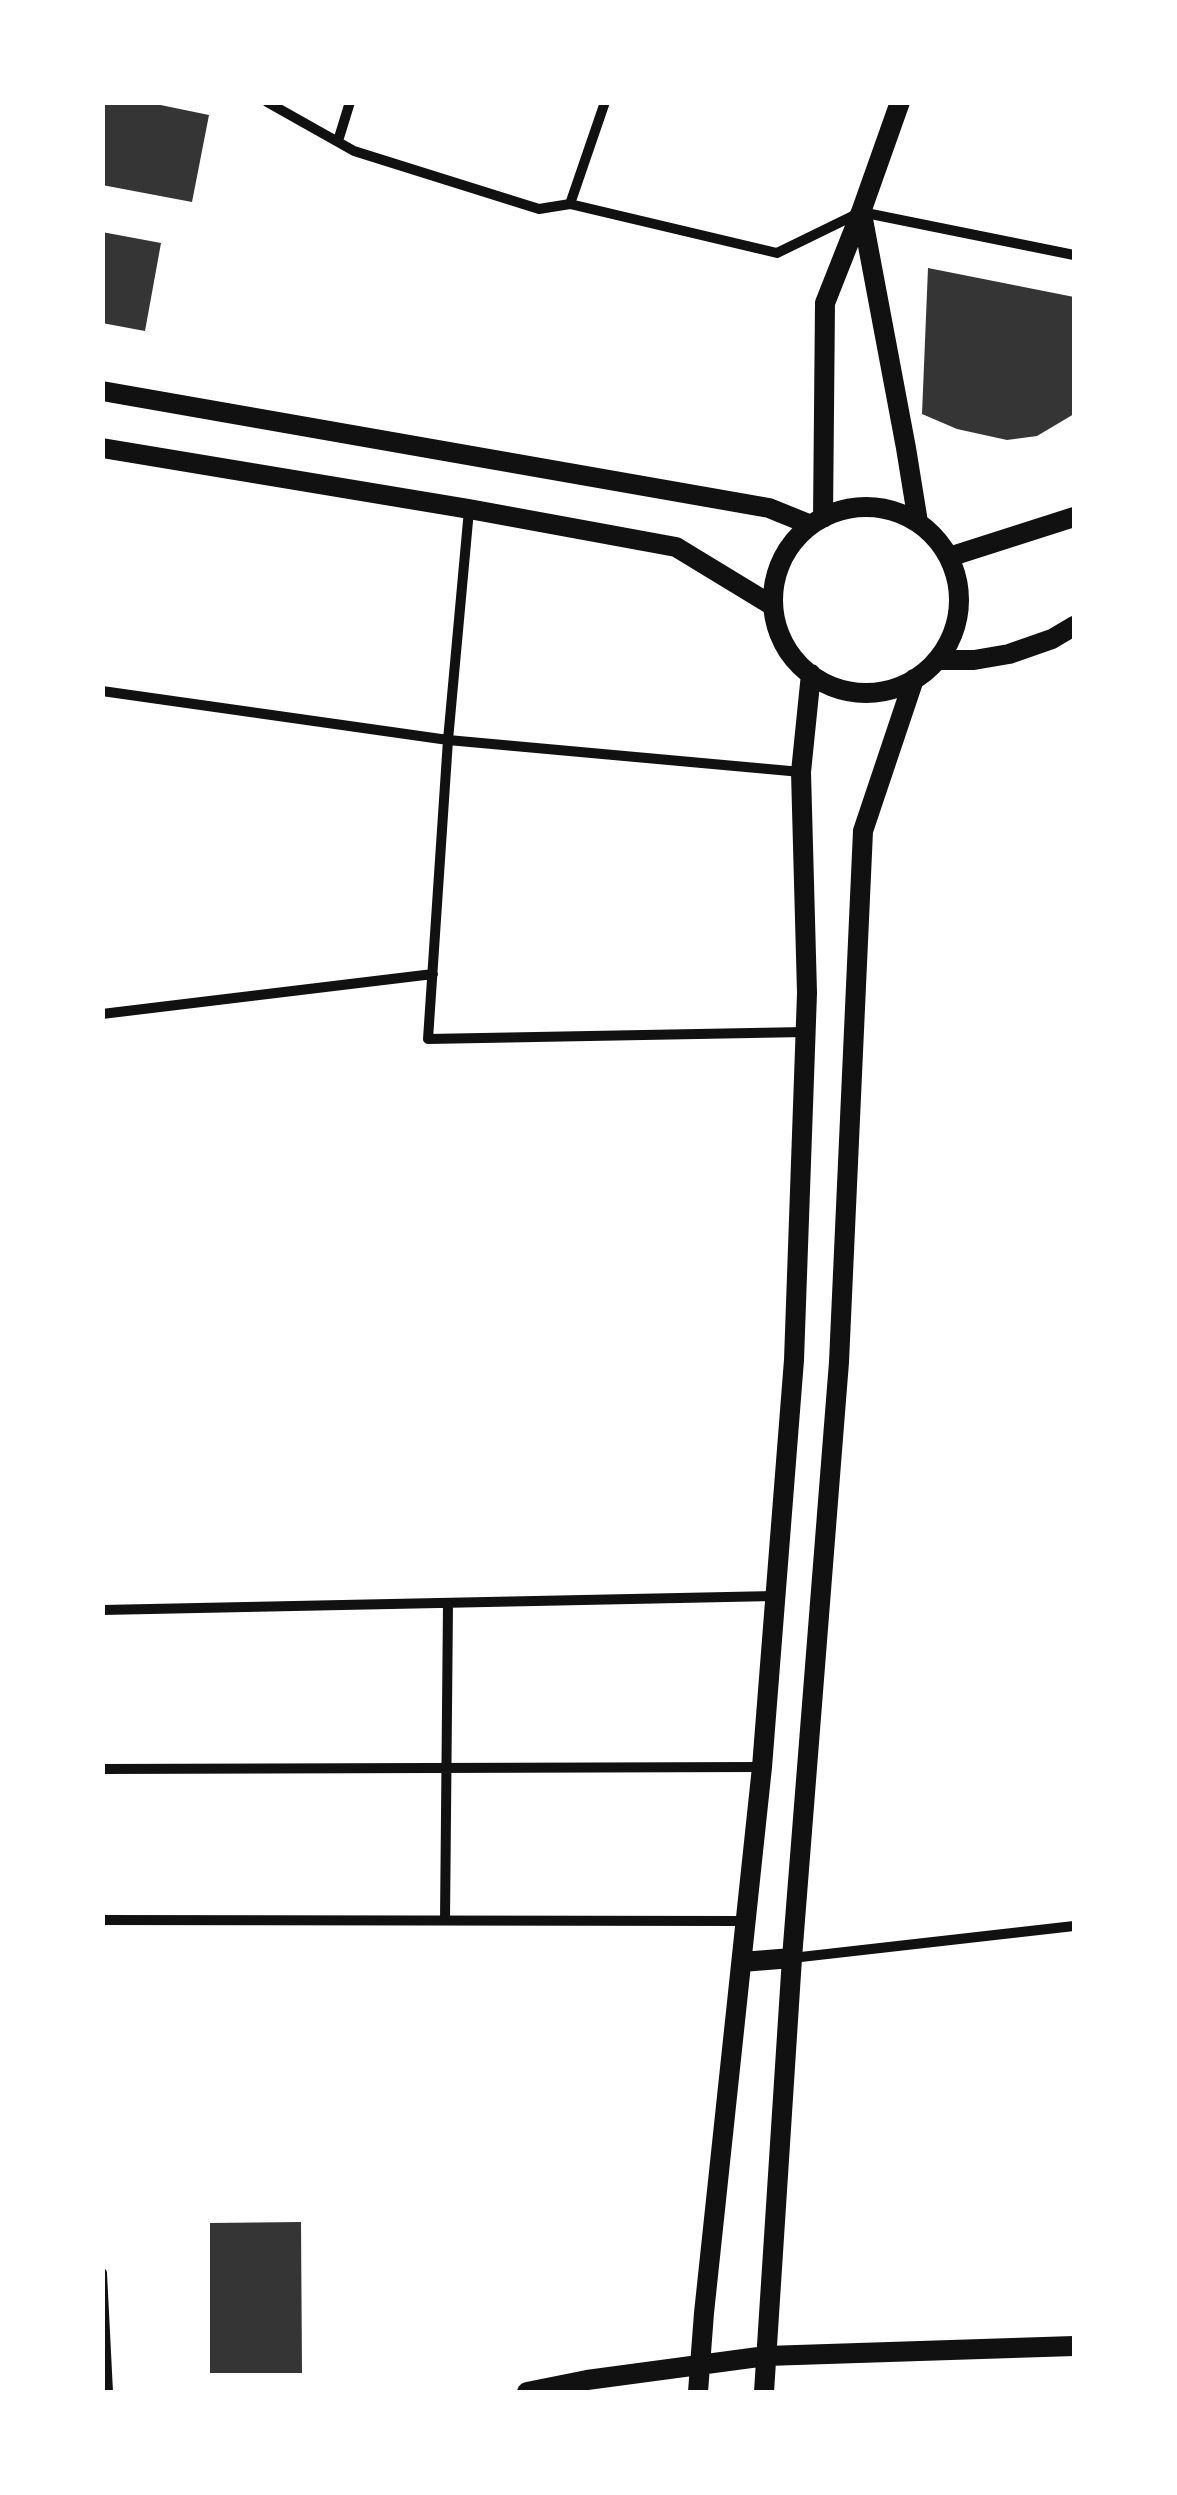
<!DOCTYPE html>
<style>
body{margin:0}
#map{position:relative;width:1177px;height:2495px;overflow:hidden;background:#fff;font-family:"DM Sans",sans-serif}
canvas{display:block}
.frame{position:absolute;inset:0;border:105px solid #fff;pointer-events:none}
</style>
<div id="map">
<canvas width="1177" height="2495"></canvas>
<div class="frame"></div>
</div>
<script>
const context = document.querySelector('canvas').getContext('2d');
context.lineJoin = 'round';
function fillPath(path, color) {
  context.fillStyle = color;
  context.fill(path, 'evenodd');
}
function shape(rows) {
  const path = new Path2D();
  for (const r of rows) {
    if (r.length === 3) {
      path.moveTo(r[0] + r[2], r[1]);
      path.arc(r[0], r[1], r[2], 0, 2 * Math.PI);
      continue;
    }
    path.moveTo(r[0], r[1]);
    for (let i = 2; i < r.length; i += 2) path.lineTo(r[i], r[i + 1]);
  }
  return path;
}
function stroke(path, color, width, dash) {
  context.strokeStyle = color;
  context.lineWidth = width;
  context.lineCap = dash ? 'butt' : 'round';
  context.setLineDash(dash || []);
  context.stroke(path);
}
fillPath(shape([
 [102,102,146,102,209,115,192,202,102,185],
 [102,232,161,243,145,331,102,323],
 [928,268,1074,297,1074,414,1037,436,1007,440,957,429,922,414],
 [301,2222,302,2373,210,2373,210,2223]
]), '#353535');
stroke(shape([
 [267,102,354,151,539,209,570,204,777,253,861,212,1074,255],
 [338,141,350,102],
 [570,204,605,102],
 [469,510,448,740,428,1039,805,1032],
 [102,691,448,740,801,772],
 [102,1014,433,974],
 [102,1610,775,1596],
 [102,1769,761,1767],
 [102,1920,746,1921],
 [445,1920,448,1604],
 [792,1958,1074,1926],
 [102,2273,108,2392]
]), '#111', 10);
stroke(shape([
 [862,214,906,448,918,522],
 [102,391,769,508,811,525],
 [102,448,469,509,676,547,773,606],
 [866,600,93],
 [823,518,825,303,861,212,900,102],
 [949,557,1074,517],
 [938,660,974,660,1009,654,1052,639,1074,626],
 [742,1962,792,1958],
 [527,2392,587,2380,766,2356,1074,2346],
 [698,2392,704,2313,762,1767,794,1360,807,993,801,772,811,674],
 [764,2392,792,1958,839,1362,863,831,914,679]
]), '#111', 20);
</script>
